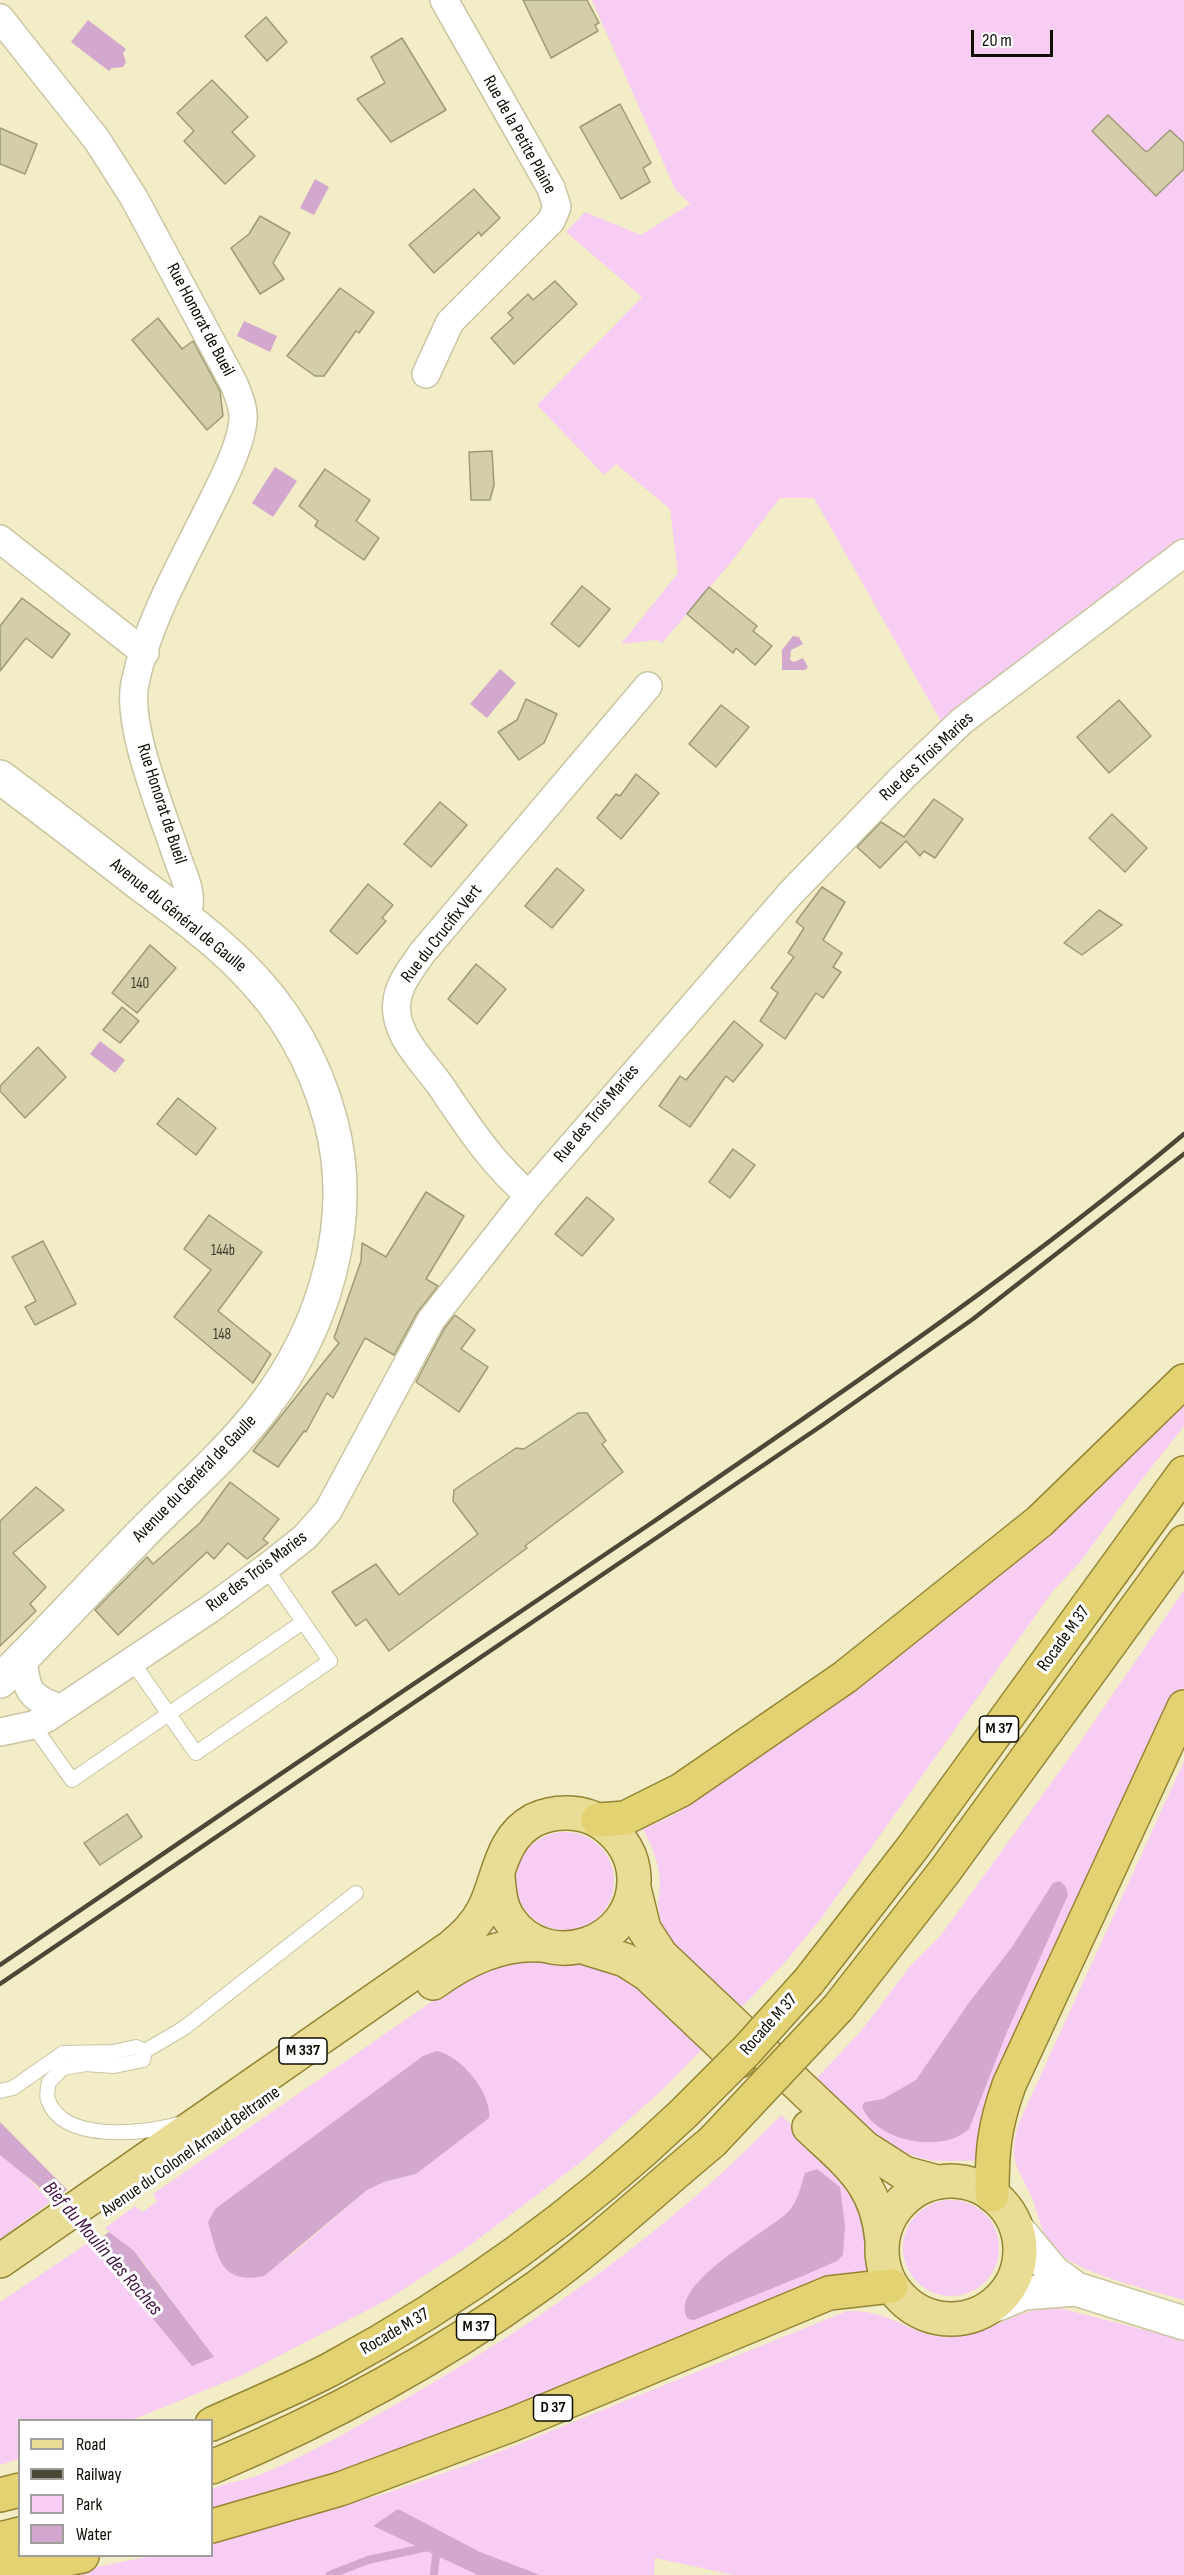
<!DOCTYPE html>
<html>
<head>
<meta charset="utf-8">
<style>
  body { margin:0 }
  #map { position:relative; width:1184px; height:2575px; overflow:hidden; background:#f2ecc7; font-family:"Sofia Sans Condensed",sans-serif }
  canvas { display:block }
  .legend { position:absolute; left:18px; top:2419px; width:195px; height:138px; box-sizing:border-box; background:#fff; border:2px solid #9f9e9a; margin:0; padding:8px 10px; list-style:none; font-size:18px; color:#0f0d03 }
  .legend li { display:flex; align-items:center; gap:12px; height:30px }
  .legend b { width:30px; border:2px solid #9f9e9a }
  .scale { position:absolute; left:971px; top:30px; width:82px; height:27px; box-sizing:border-box; border:3px solid #0f0d03; border-top:0; padding-left:8px; font-size:18px; line-height:21px; white-space:nowrap; color:#0f0d03; -webkit-text-stroke:4px #fff; paint-order:stroke }
</style>
</head>
<body>
<div id="map">
<canvas width="1184" height="2575"></canvas>
<ul class="legend">
<li><b style="height:8px;background:#e9dd95"></b>Road</li>
<li><b style="height:8px;background:#4b4837"></b>Railway</li>
<li><b style="height:16px;background:#f8cdf3"></b>Park</li>
<li><b style="height:16px;background:#d2a8ce"></b>Water</li>
</ul>
<div class="scale">20 m</div>
</div>
<script>
const context = document.querySelector('canvas').getContext('2d');
context.lineJoin = 'round';
function fillPath(path, color) { context.fillStyle = color; context.fill(path, 'evenodd'); }
function stroke(path, color, width, dash) { context.strokeStyle = color; context.lineWidth = width; context.lineCap = dash ? 'butt' : 'round'; context.setLineDash(dash || []); context.stroke(path); }
function write(font, color, halo, rows, align = 'center') {
  context.font = font + ' "Sofia Sans Condensed",sans-serif'; context.lineWidth = 6; context.setLineDash([]); context.textBaseline = 'middle'; context.strokeStyle = halo; context.fillStyle = color; for (const [text, x, y, turn = 0] of rows) {
    context.save(); context.translate(x, y); context.rotate((+turn || 0) * Math.PI / 180); context.textAlign = isNaN(turn) ? turn : align; if (halo) context.strokeText(text, 0, 0); context.fillText(text, 0, 0); context.restore();
  }
}
fillPath(new Path2D(`
  M592,0H1184V548L943,725L814,498H780L732,561L662,643L657,640L621,644L678,573L670,509L616,464L604,475L537,405L642,297L566,232L585,212L641,235L690,204L675,189Z
  M1184,1394V1426L1117,1511L1081,1561L1052,1592L823,1916L787,1960L740,2009C717,1985 666,1947 659,1914C657,1903 660,1893 660,1882C659,1863 652,1846 643,1829L676,1814L802,1728L883,1668Z
  M1184,1590V1686L993,2105L980,2161C964,2160 946,2162 930,2160C882,2152 848,2112 814,2081L861,2031L911,1965L941,1935L1072,1754Z
  M1184,1761V2300C1151,2290 1070,2272 1050,2245C1041,2232 1038,2212 1032,2198C1018,2166 1008,2163 1018,2125Z
  M516 1881a49 49 0 1 1 98 0a49 49 0 1 1-98 0Z
  M495,1958L603,1965L628,1974L711,2040L660,2092L581,2162L465,2249L387,2300L240,2376L132,2420H20L19,2459L0,2465V2302L89,2242L137,2298L213,2357L141,2259L105,2228L135,2206L143,2212L157,2201L153,2194ZM467,2072L416,2174L384,2182L367,2190L282,2263Z
  M781,2115L854,2184L863,2197L870,2277C652,2358 436,2448 212,2508V2489C227,2482 244,2481 259,2475C312,2454 363,2423 412,2395C545,2318 675,2226 781,2115Z
  M0,2155L18,2167L50,2202L0,2239Z
  M903 2248a48 48 0 1 1 96 0a48 48 0 1 1-96 0Z
  M1055,2307L1184,2340V2575H734L655,2558L654,2575H59L150,2556H212V2541L384,2494L467,2465L847,2311C891,2309 911,2337 949,2337C977,2336 1002,2321 1028,2312C1036,2309 1046,2309 1055,2307ZM398,2509L387,2532L374,2527Z`), '#f8cdf3');
fillPath(new Path2D(`
  M88,20L126,49L123,53L126,62L123,67L112,68L109,71L71,42Z
  M315,179L329,187L314,215L300,208Z
  M244,321L277,336L270,352L237,336Z
  M275,467L297,481L273,517L252,503Z
  M793,636L799,637L803,644L791,650L790,660L794,662L803,658L808,667L805,670H782V650Z
  M500,669L516,683L487,718L470,704Z
  M100,1041L125,1060L115,1073L90,1054Z
  M1060,1881L1066,1887L1068,1895L1007,2032L969,2129C942,2154 875,2142 862,2106L865,2102L883,2099L916,2080L968,2004L1012,1947L1053,1883Z
  M437,2051C461,2056 492,2093 489,2118L416,2174L384,2182L367,2190L264,2276C220,2285 218,2257 208,2222L215,2209L423,2056Z
  M0,2122L109,2232L134,2251L214,2357L192,2366L92,2245L36,2184L0,2155Z
  M817,2169L840,2187L845,2226L843,2255L837,2261L805,2275L694,2320L688,2319C665,2285 770,2231 789,2211C798,2201 801,2185 805,2173Z
  M398,2509L480,2552L540,2575H478L373,2526Z`), '#d2a8ce');
fillPath(new Path2D(`
  M68,2189L109,2232L92,2245L50,2202Z`), '#f2ecc7');
stroke(new Path2D(`
  M330,2575L368,2560L437,2545L434,2575`), '#d2a8ce', 8);
const building = new Path2D(`
  M523,0H587L599,23L595,25L598,31L551,58Z
  M266,17L287,42L267,61L245,36Z
  M402,38L446,110L391,142L357,99L385,83L371,57Z
  M212,80L248,117L232,132L255,156L225,184L184,141L194,131L177,113Z
  M620,104L651,163L643,168L650,182L621,199L580,127Z
  M1108,115L1145,151H1148L1170,130L1184,143V169L1156,196L1092,131Z
  M0,128L37,144L25,174L0,164Z
  M474,189L500,218L481,236L479,232L434,273L409,245Z
  M260,216L290,233L273,263L284,279L260,294L231,248L249,234Z
  M555,281L577,304L514,364L491,338L513,318L508,313L528,294L533,300Z
  M340,288L374,312L359,333L356,331L324,376H315L287,356Z
  M158,318L182,349L193,341L220,391L223,416L207,430L132,340Z
  M492,451L494,485L490,500H471L469,452Z
  M325,469L370,500L356,521L379,538L364,560L315,526L318,521L299,506Z
  M582,586L610,609L579,647L551,624Z
  M709,587L757,626L753,631L772,646L755,665L736,648L733,653L687,614Z
  M22,598L70,634L52,658L26,638L0,671V626Z
  M526,699L557,714L544,743L519,760L498,732L517,720Z
  M1119,700L1151,736L1109,773L1077,737Z
  M721,705L749,727L716,767L689,744Z
  M636,774L659,793L621,839L597,818L616,794L620,796Z
  M934,799L963,819L935,858L924,851L920,856L906,841L880,868L857,847L881,822L904,837Z
  M440,802L467,825L431,867L404,844Z
  M1112,814L1147,848L1125,872L1089,838Z
  M557,868L584,890L552,928L525,906Z
  M368,884L393,905L382,918L386,921L357,954L330,931Z
  M822,887L845,902L823,940L842,953L833,967L841,972L823,998L816,993L785,1039L760,1021L778,993L771,988L794,957L788,953L804,928L796,922Z
  M1099,910L1122,925L1082,955L1064,943Z
  M150,945L176,968L137,1013L112,993Z
  M476,964L506,989L477,1024L448,999Z
  M122,1007L139,1021L120,1043L103,1030Z
  M734,1021L763,1045L733,1082L726,1076L690,1127L659,1106L680,1076L686,1080Z
  M38,1047L66,1077L25,1118L0,1091V1086Z
  M178,1098L216,1128L196,1155L157,1124Z
  M733,1149L755,1165L730,1198L709,1182Z
  M426,1192L464,1216L426,1279L438,1286L417,1313L394,1355L365,1338L333,1398L327,1393L306,1432L304,1431L278,1467L253,1451L339,1343L334,1338L361,1261L362,1243L386,1257Z
  M587,1197L614,1219L582,1256L555,1234Z
  M209,1215L262,1252L218,1311L271,1354L253,1383L174,1317L211,1270L184,1249Z
  M43,1241L76,1304L35,1325L25,1307L36,1301L12,1257Z
  M455,1315L475,1330L461,1349L488,1367L459,1412L416,1382L444,1329Z
  M578,1413H587L606,1441L602,1444L623,1472L525,1546L527,1548L389,1651L366,1619L356,1626L332,1592L376,1564L399,1595L478,1534L453,1501L454,1490L516,1448L524,1449Z
  M230,1482L279,1519L263,1539L268,1543L247,1559L228,1543L214,1559L207,1552L118,1635L95,1610L147,1557L153,1564L200,1523Z
  M36,1487L64,1510L13,1553L46,1587L30,1604L36,1611L0,1646V1521Z
  M127,1814L142,1837L100,1865L84,1843Z`);
fillPath(building, '#d3cda9');
stroke(building, '#9f9977', 1.5);
const service = new Path2D(`
  M131,1660L196,1753L330,1661L266,1568
  M33,1725L72,1780L303,1622
  M145,2051L184,2028L356,1893
  M0,2091L13,2088L63,2053L113,2052L136,2047L145,2051L143,2060L114,2066L85,2064L63,2068L49,2082C48,2087 46,2095 48,2100C63,2143 145,2134 178,2124`);
const minor = new Path2D(`
  M0,18L97,140L134,198L234,384C238,394 244,408 243,419C242,443 222,482 211,504C183,561 148,620 135,683C126,726 162,811 176,854C184,878 195,893 186,918
  M426,374L450,322L551,221L557,207L551,188L444,0
  M0,539L145,653
  M529,1195C492,1164 467,1125 440,1085C423,1061 392,1033 397,1001C399,983 412,968 422,953L648,686
  M23,1658C26,1690 29,1698 60,1708
  M0,1732L33,1725L47,1718L210,1609L266,1568L305,1537L328,1511L431,1320L529,1195L789,895L902,778L962,721L1184,553`);
const tertiary = new Path2D(`
  M0,777C47,812 94,848 140,884C175,910 210,935 241,966C285,1009 315,1062 331,1122C357,1222 324,1329 262,1409C225,1457 177,1497 135,1541C90,1587 46,1635 0,1681
  M1018,2230L1053,2272L1076,2289
  M995,2305L1024,2293L1076,2289L1184,2323`);
const primary = new Path2D(`
  M634,1888L644,1929L661,1955L865,2148L904,2173L937,2182
  M583,1947L625,1960L647,1974L739,2061
  M433,1983C465,1960 501,1942 542,1945
  M809,2127C848,2164 877,2183 882,2241
  M882 2250a69 69 0 1 1 138 0a69 69 0 1 1-138 0Z
  M0,2261L451,1947C464,1936 476,1925 484,1909C499,1879 500,1838 534,1820C555,1810 584,1810 603,1824C621,1837 633,1854 634,1877C637,1944 547,1975 509,1919C500,1906 499,1890 498,1875`);
const trunk = new Path2D(`
  M598,1820L625,1818L681,1790L845,1677L1040,1521L1184,1381
  M809,1981L913,1847L1184,1473
  M838,2008L944,1872L1184,1542
  M992,2195C992,2151 994,2127 1009,2085L1184,1707
  M212,2424C251,2406 293,2389 331,2369C460,2299 577,2215 683,2114
  M212,2467C326,2419 436,2360 537,2287C598,2243 654,2190 712,2142
  M0,2495L20,2490
  M212,2526L340,2489L511,2425L829,2293L891,2286
  M0,2539L20,2534
  M0,2572L82,2556`);
stroke(service, '#cac5a1', 16);
stroke(minor, '#cac5a1', 30);
stroke(tertiary, '#cac5a1', 36);
stroke(primary, '#938534', 36);
stroke(trunk, '#938534', 36);
stroke(service, '#fff', 14);
stroke(minor, '#fff', 27);
stroke(tertiary, '#fff', 33);
stroke(primary, '#e9dd95', 33);
stroke(trunk, '#e2d272', 33);
stroke(new Path2D(`
  M0,1965C216,1817 433,1671 650,1524C832,1399 1015,1276 1184,1134
  M0,1984L824,1424L973,1319L1184,1154`), '#4b4837', 4.5);
const trunkBridge = new Path2D(`
  M683,2114L747,2050L809,1981
  M712,2142L838,2008`);
stroke(trunkBridge, '#938534', 36, []);
stroke(trunkBridge, '#e2d272', 33);
write('15px', '#403d2c', null, [
  ["140",140,984],
  ["144b",223,1251],
  ["148",222,1335]
]);
for (const [x, y, w] of [
  [999,1729,39],
  [303,2051,48],
  [476,2327,39],
  [553,2408,39]
]) { const box = new Path2D(); box.roundRect(x - w / 2, y - 13, w, 26, 4.5); context.fillStyle = '#fff'; context.fill(box); stroke(box, '#0f0d03', 1.5); }
write('bold 16px', '#0f0d03', null, [
  ["M 37",999,1729],
  ["M 337",303,2051],
  ["M 37",476,2327],
  ["D 37",553,2408]
]);
write('18px', '#0f0d03', '#fff', [
  ["Rue de la Petite Plaine",519,135,61],
  ["Rue Honorat de Bueil",200,320,62],
  ["Rue des Trois Maries",927,757,-43],
  ["Rue Honorat de Bueil",161,804,72],
  ["Avenue du Général de Gaulle",178,916,39],
  ["Rue du Crucifix Vert",442,934,-52],
  ["Rue des Trois Maries",597,1114,-50],
  ["Avenue du Général de Gaulle",195,1479,-46],
  ["Rue des Trois Maries",257,1572,-37],
  ["Rocade M 37",1064,1639,-54],
  ["Rocade M 37",769,2025,-48],
  ["Avenue du Colonel Arnaud Beltrame",191,2152,-35],
  ["Rocade M 37",395,2332,-30]
]);
write('italic 20px', '#431141', '#fff', [
  ["Bief du Moulin des Roches",102,2249,49]
]);
</script>
</body>
</html>
